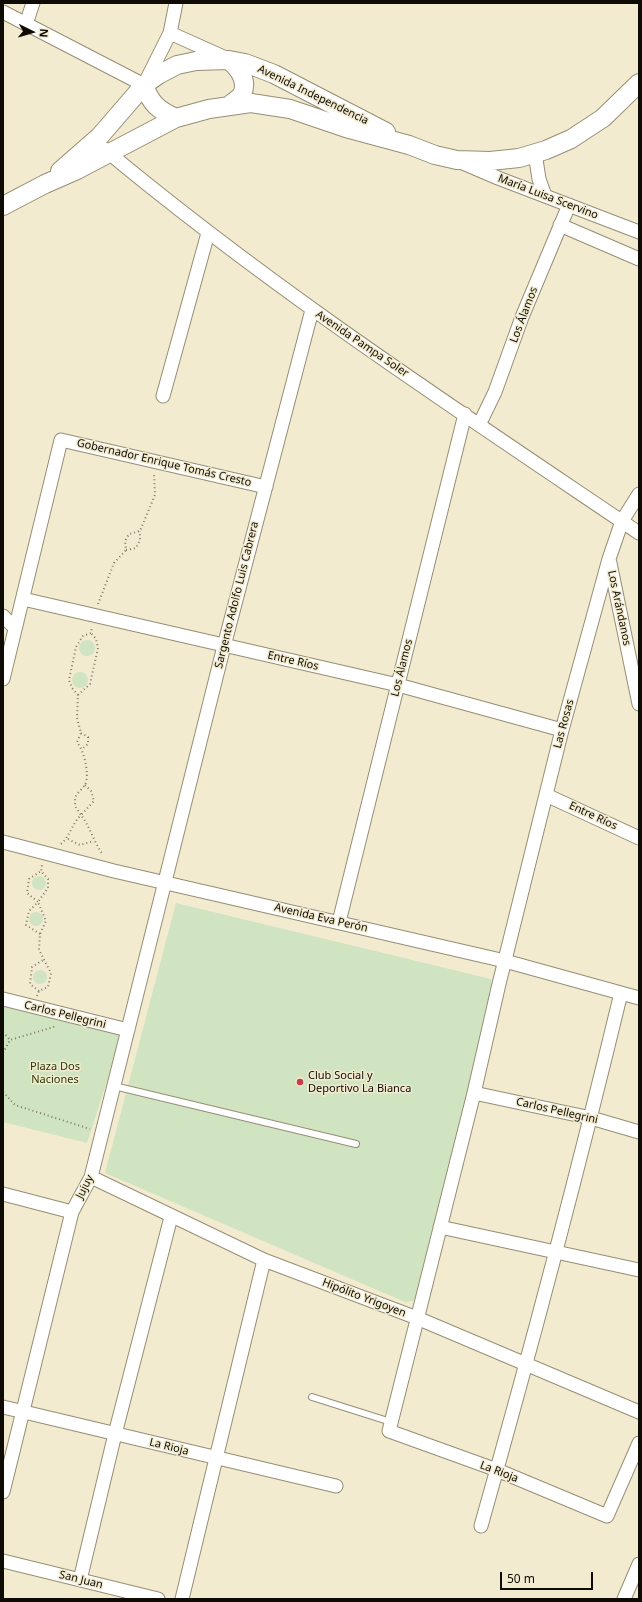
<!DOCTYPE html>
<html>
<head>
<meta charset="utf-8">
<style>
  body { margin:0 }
  #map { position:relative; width:642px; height:1602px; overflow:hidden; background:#f3ebcf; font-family:"Noto Sans",sans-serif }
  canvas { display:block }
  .frame { position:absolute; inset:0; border:4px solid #0e0b04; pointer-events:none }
  .north { position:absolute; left:12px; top:12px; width:40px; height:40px; -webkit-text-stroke:3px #f3ebcf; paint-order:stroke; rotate:95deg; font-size:11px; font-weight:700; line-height:16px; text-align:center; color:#0e0b04 }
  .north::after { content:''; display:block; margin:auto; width:14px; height:18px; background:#0e0b04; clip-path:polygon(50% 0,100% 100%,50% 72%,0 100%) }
  .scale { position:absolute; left:500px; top:1572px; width:93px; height:18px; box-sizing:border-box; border:2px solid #0e0b04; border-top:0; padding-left:5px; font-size:12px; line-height:14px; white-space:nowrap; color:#0e0b04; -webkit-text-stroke:3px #f3ebcf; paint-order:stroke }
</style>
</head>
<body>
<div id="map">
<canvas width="642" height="1602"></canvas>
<div class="frame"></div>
<div class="north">N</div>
<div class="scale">50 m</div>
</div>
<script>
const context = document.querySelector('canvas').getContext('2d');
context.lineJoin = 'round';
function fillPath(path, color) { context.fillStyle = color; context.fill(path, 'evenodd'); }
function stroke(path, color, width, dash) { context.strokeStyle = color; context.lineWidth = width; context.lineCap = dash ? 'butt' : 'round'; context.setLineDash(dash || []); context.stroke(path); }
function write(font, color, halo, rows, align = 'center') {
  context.font = font + ' "Noto Sans",sans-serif'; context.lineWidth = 3; context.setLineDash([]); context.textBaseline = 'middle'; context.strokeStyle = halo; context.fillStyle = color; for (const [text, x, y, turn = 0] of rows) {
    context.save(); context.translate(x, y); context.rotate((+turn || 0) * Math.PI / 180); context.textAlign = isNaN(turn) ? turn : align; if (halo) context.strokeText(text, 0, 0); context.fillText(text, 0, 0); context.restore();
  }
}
fillPath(new Path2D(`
  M79 648a8 8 0 1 1 16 0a8 8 0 1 1-16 0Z
  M72 680a8 8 0 1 1 16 0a8 8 0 1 1-16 0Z
  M32 883a7 7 0 1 1 14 0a7 7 0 1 1-14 0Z
  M176,903L491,979L494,992L417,1300L405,1302L105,1173Z
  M29 919a7 7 0 1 1 14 0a7 7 0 1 1-14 0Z
  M33 977a7 7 0 1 1 14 0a7 7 0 1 1-14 0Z
  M3,1005L122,1035L87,1143L3,1122Z`), '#d0e4c1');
const lane = new Path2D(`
  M114,1086L356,1144
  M312,1397L391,1422`);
const street = new Path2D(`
  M3,12L144,85L170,33L228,59
  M26,24L33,3
  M170,33L176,3
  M103,148C272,289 457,410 639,533
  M535,153L539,179L545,196
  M463,163L498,178L639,232
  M560,225L639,259
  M163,396L208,233
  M479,425L495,392L522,317L569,205
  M639,494L622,521L609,559L562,730L499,984L474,1093L389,1431L497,1470L607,1516L639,1443
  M610,563L639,704
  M23,599L398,685L562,730
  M3,616L15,628
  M3,679L61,440L266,487
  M546,795L639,838
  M3,842L114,871L505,961L639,998
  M339,922L465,414
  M3,999L128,1030
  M474,1093L591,1118L639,1132
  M91,1177L264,1260L417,1318L639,1412
  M3,1194L72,1212
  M440,1227L639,1270
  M3,1407L336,1486
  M3,1492L72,1212L91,1177L224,646L312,310
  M481,1526C531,1349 578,1171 621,993
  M3,1561L158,1599
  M80,1580L115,1434L171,1217
  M182,1599L264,1260
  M624,1599L639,1564`);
const secondary = new Path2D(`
  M229,60C238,68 249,80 242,94C240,98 233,102 230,105
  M144,85C151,104 158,110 176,118
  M60,171L100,136L144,85L158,75L177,65L196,61L229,60L245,63L274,74L386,132
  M3,206L45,184L77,170L176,118L209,109L251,103L290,109L346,128L409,145L435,155L457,160L490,161L519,158L546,150L571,139L603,118L639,83`);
stroke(lane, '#968e74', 8);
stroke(street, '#968e74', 15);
stroke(secondary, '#968e74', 20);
stroke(new Path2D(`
  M126,550L136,548L140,540V531
  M98,604L114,563L126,550L125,541L129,534L140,531L155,495L154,474
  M78,695L90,684L98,648L96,639L91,633
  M81,733L88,737V744L82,749
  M85,785L91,791L94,801L81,815C90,827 94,842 103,855
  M68,839L80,845L94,841
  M61,844C70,836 72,824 81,815L75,806V798C77,793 82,789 85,785C90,774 84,751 77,742L81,733L77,718L78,695L72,688L69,680L76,647L83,636L91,633L92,627
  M40,934L26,925L29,911L38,902L27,893L29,879L41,871
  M39,991L30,984L32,967L43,960
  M37,996L39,991L48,987L51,973L39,950L40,934L46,921L38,902L48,888V879L41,871L42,865
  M3,1032L10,1040
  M3,1053L10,1040L57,1026
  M3,1092L15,1105L90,1129`), '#807a69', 2, [1, 3]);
stroke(lane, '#fff', 6);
stroke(street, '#fff', 13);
stroke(secondary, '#fff', 18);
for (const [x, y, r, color] of [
  [300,1082,4,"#cb3b4a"]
]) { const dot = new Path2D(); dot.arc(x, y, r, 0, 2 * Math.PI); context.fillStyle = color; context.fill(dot); stroke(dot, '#f3ebcf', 1.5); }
write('11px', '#0e0b04', '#f3ebcf', [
  ["Avenida Independencia",313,95,26],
  ["María Luisa Scervino",548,197,21],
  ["Los Álamos",524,315,-69],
  ["Avenida Pampa Soler",362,344,34],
  ["Gobernador Enrique Tomás Cresto",164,463,13],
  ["Sargento Adolfo Luis Cabrera",237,595,-76],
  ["Los Arándanos",619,608,78],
  ["Entre Ríos",293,661,13],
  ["Los Álamos",402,668,-76],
  ["Las Rosas",564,724,-75],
  ["Entre Ríos",593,816,25],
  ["Avenida Eva Perón",321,918,13],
  ["Carlos Pellegrini",65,1015,14],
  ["Carlos Pellegrini",557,1111,13],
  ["Jujuy",85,1187,-63],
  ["Hipólito Yrigoyen",364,1298,21],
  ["La Rioja",169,1447,14],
  ["La Rioja",499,1472,21],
  ["San Juan",81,1580,14]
]);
write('11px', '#1e3601', '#f3ebcf', [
  ["Plaza Dos",55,1067],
  ["Naciones",55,1080]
]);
write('11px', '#0e0b04', '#f3ebcf', [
  ["Club Social y",308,1076],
  ["Deportivo La Bianca",308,1089]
], 'left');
</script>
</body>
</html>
